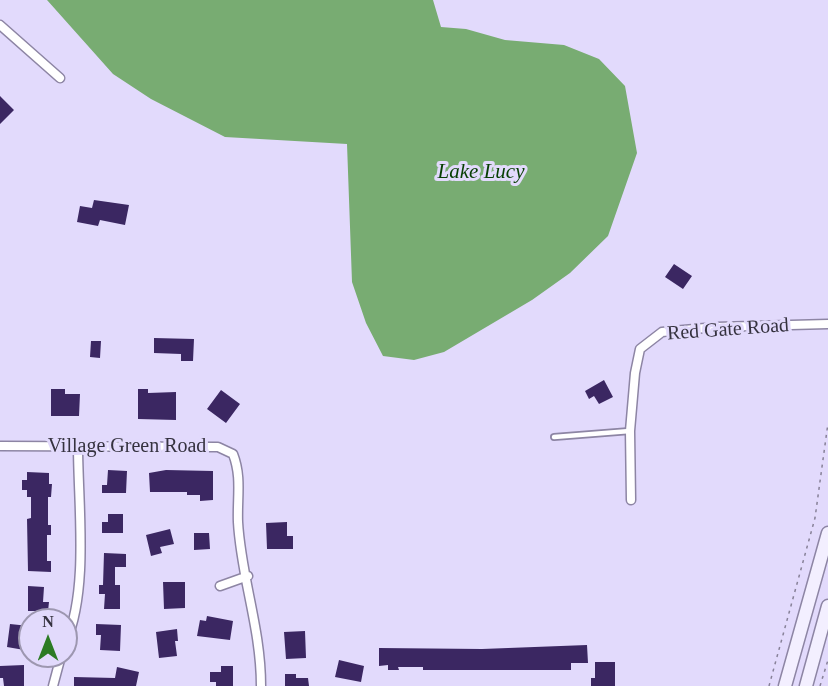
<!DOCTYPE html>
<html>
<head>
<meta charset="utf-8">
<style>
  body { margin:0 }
  #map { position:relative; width:828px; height:686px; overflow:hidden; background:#e2dafc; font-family:"Times New Roman",serif }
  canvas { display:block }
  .north { position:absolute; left:18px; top:608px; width:60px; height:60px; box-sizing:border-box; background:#e2dafc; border:2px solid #9d97b0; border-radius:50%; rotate:0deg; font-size:16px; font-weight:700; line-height:24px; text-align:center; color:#35323f }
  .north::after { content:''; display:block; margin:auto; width:21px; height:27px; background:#2c7b24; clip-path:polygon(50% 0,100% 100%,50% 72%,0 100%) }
</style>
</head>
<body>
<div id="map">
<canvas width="828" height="686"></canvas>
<div class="north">N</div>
</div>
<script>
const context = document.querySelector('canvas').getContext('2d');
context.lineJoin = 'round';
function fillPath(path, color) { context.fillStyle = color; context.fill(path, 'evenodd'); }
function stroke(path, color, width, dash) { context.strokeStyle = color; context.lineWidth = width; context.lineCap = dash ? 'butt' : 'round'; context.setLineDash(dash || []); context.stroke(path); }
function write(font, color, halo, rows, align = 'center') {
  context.font = font + ' "Times New Roman",serif'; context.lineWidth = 6; context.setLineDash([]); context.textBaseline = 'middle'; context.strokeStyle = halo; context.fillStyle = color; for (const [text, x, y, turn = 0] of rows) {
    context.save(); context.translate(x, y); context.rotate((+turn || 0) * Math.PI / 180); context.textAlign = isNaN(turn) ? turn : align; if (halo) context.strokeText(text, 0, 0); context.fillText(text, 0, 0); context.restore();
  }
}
fillPath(new Path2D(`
  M47,0H433L441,27L466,29L505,40L564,45L599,59L625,86L637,153L608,236L570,273L532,300L444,352L414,360L383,356L366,323L352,282L347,144L225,137L151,99L113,74Z`), '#78ac72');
fillPath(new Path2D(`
  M0,96L14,110L0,124Z
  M94,200L129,205L125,225L100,220L98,226L77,222L80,206L92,208Z
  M674,264L692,276L683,289L665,277Z
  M154,338L194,339L193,361H181V354L154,353Z
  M91,341H101L100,358L90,357Z
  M604,380L613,397L599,404L594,396L589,399L585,391Z
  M51,389H65V394H80L79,416H51Z
  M138,389H148V393L176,392V420L138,419Z
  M221,390L240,404L226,423L207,409Z
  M108,470L127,471L126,493H102V485H107Z
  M166,470L213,471V500L200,501V495H187V492H150L149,473Z
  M27,472L49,473V484H52L51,497H48V525H51V535H47V561H51V572L28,571L27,519L31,518V497H27V490H22V480H27Z
  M108,514H123V533H102V522H108Z
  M287,522V536H293V549H267L266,523Z
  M170,529L174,544L160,547L162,553L151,556L146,535Z
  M194,533H209L210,549L194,550Z
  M104,553L126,554V567H115V585H120V609H104L105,594H99V585H103Z
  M163,582H185V608L164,609Z
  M28,586L44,587L43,602H49L48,611H28Z
  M207,616L233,621L230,640L197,636L200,620L206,621Z
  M10,624L29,626L27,639H30V651L7,647Z
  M96,624L121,625L120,651L100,650L101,635H96Z
  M177,629L178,641H175L177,656L159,658L156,632Z
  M305,631L306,658L286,659L284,632Z
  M587,645L588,663H571V670H423V667H398L399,670H388V665L379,666V648L482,649Z
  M339,660L364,666L361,682L335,677Z
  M595,662H615V686H591V678H595Z
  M24,665V686H4L3,678H0V666Z
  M221,666H233V686H216V682H210V672H221Z
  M117,667L139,672L136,686H74V677L115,678Z
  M285,674H296V678H308L309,686H285Z`), '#3b2762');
const lane = new Path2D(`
  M554,437L630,431`);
const street = new Path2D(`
  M0,25L60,78
  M0,446L218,447L233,454C242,477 237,498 238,522C241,577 261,628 261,686
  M631,500L630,431L635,373L640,349L662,332L716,327L828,324
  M220,586L248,576
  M66,642C89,588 78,505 78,446
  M53,686L61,656`);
const secondary = new Path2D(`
  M785,686L828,533
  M806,686L828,606`);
stroke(lane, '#8d85a4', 8);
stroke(street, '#8d85a4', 11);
stroke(secondary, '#8d85a4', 15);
stroke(new Path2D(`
  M769,686L815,518L828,423
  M820,686L828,660`), '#878198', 1.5, [3, 4.5]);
stroke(lane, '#fff', 4.5);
stroke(street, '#fff', 8);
stroke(secondary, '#f3efff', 12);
write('20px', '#35323f', '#e2dafc', [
  ["Red Gate Road",728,330,-4],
  ["Village Green Road",127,447]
]);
write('italic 21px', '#073f03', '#e2dafc', [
  ["Lake Lucy",481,172]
]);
</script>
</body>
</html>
